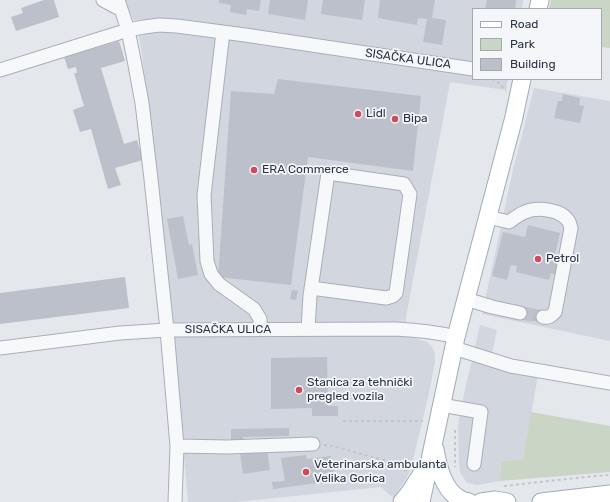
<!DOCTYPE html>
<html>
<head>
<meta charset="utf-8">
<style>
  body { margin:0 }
  #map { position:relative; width:610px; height:502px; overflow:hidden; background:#e4e7ec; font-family:Rubik,sans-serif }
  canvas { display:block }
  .legend { position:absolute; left:472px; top:8px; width:130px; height:72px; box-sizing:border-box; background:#f4f6f9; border:1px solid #a4a8b1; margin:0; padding:5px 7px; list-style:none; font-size:12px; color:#2b3445 }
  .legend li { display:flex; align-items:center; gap:8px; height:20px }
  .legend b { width:20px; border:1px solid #a4a8b1 }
</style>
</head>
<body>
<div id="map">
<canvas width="610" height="502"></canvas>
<ul class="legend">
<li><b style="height:5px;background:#fff"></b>Road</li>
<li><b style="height:11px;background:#c9d6c5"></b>Park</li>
<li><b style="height:11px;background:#bbc0ca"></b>Building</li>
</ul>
</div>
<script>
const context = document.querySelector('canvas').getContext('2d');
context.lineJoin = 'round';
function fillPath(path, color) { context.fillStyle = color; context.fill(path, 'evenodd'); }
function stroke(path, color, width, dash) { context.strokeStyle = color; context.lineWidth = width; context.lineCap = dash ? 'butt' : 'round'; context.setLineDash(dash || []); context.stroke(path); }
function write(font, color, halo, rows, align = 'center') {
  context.font = font + ' Rubik,sans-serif'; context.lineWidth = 3.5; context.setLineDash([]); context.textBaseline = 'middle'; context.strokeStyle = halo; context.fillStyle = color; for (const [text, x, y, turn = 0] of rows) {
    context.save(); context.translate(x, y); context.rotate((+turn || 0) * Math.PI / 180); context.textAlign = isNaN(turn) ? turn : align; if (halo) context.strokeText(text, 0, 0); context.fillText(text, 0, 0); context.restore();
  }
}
fillPath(new Path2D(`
  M123,0H523L522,9H473V79H508L506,90L450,82L406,317L407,336L427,342L432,347L435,354V362L429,393L411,469L406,479L393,498L381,487L236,502H188L173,335L156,167L141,48L137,25Z
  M534,88L610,101V341L482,314L513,170Z
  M480,325L497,330L492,353L513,361L538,375L523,459L501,461L500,481L477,485L467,483L460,472L459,463L458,427L460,412Z`), '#d2d6de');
fillPath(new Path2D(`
  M551,0H610V48L601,47V9H549Z
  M531,412L610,426V472L500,481L501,461L523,459Z`), '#c9d6c5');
fillPath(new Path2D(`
  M44,0H54L59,17L16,31L11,17L23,13L21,8Z
  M219,0H261L259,11L247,9L246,15L230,12L231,5L219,3Z
  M270,0H308L305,20L268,14Z
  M323,0H365L362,20L321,14Z
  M380,0H435L432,18L446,20L442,45L423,42L427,19L418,18L417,25L378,18Z
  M487,0H516L515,9H485Z
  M119,41L125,61L101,68L124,144L137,140L143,160L115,168L121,185L108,189L91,129L80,132L73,110L84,106L74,73H77L76,67L68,69L64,57Z
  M278,79L421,96L413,171L308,157L291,285L218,277L231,91L274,94Z
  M563,94L580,98L579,105L584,106L580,123L554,118L558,101H562Z
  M183,216L189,245L192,244L198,275L178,279L167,219Z
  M528,225L560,233L555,255L560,257L556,275L551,273L549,280L516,272L517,266L511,265L507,280L492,276L503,232L525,237Z
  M125,277L129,308L0,324V293Z
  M292,290L298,291L296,300L290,299Z
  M522,306L544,311L542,323L519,318Z
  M327,357L328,406H338V416H312V408L271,409V358Z
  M289,428V436L243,437V441H231V429Z
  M267,449L270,470L243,474L240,453Z
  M306,455L307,459L331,456L334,472L324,473L325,482L273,489L272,482L285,481L281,458Z`), '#bbc0ca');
stroke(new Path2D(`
  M520,313L543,317`), '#bfc3cb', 13, [13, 6]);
const minor = new Path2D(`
  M103,0L120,9
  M118,0L128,30L135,65L142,103L151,179L167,330L177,446L175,502
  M223,32L204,195L207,261L211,274L219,284L254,309L260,319V329
  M0,70L128,30L144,27L159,25L177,26L245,35L473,69
  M488,217L509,222C514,218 520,214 525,212C537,207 562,209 569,222C570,224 570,226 571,228L555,312C551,316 549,318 543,317
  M466,299L492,307L520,313
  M308,329L310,296L328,173L404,184L410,194L396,293L393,296L386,298L311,288
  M0,348L120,333L167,330L396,329C416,330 436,332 456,337
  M454,348L511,366L610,383
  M441,405L481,412L474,464
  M177,446L227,447L313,444`);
const major = new Path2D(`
  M538,9L540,0
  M435,449C438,466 443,490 460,499C463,501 466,501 469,502
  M402,502L410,492L423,472
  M421,502L456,337L514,117L522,79
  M481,502L495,500L507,502
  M541,502L610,494`);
stroke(minor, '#a9aeb7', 15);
stroke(major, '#a3abb8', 19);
stroke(new Path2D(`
  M492,79L499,83L506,91
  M343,421H423
  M455,430V467
  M324,445L333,446L387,461L396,465L407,471
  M504,486L585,477L610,475`), '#c2c5cb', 2, [3, 3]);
stroke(minor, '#f7f8fa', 13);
stroke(major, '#fff', 17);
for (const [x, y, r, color] of [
  [358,114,4,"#d1495b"],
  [395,119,4,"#d1495b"],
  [254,170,4,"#d1495b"],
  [538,259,4,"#d1495b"],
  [299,390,4,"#d1495b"],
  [306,472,4,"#d1495b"]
]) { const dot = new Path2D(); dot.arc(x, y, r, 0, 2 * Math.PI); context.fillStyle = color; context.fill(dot); stroke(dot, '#f4f6f9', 1.5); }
write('12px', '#2b3445', '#f4f6f9', [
  ["SISAČKA ULICA",408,59,8],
  ["SISAČKA ULICA",228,330]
]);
write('12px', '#2b3445', '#f4f6f9', [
  ["Lidl",366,114],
  ["Bipa",403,119],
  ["ERA Commerce",262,170],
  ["Petrol",546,259],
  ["Stanica za tehnički",307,383],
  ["pregled vozila",307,397],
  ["Veterinarska ambulanta",314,465],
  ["Velika Gorica",314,479]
], 'left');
</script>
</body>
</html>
